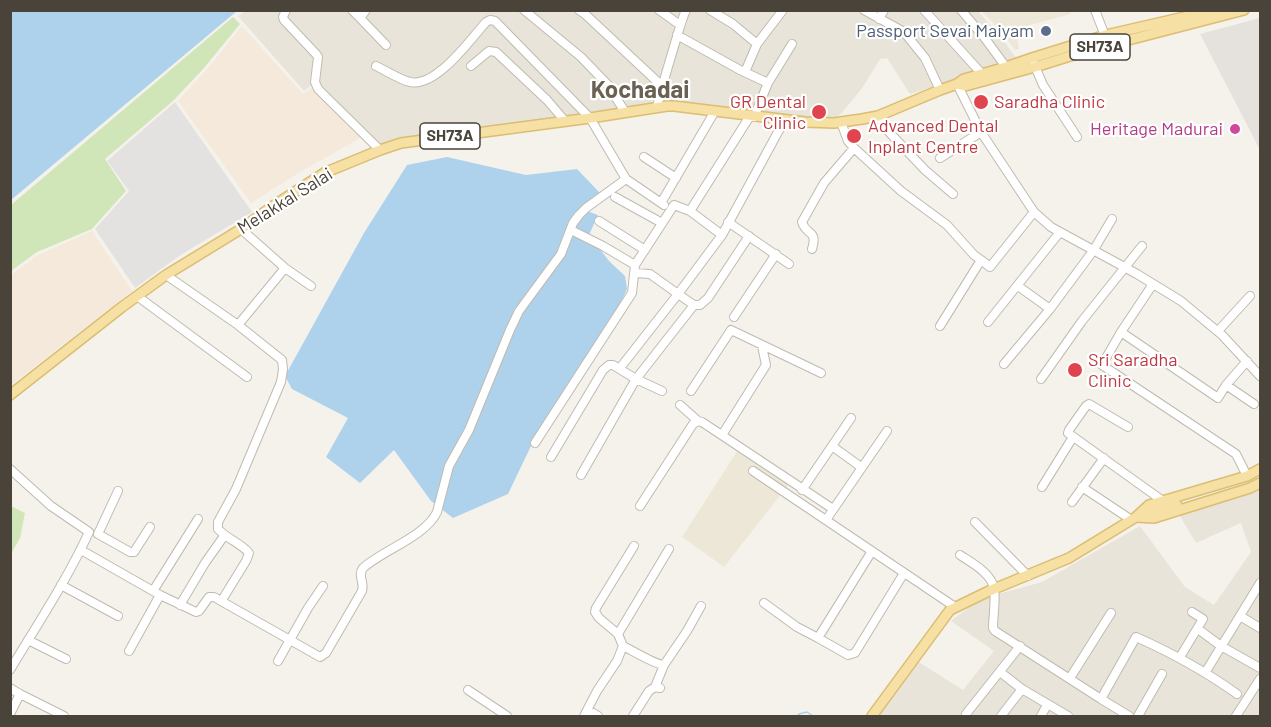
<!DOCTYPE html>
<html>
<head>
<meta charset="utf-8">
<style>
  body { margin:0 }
  #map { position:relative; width:1271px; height:727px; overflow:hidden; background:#f5f2ec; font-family:Barlow,sans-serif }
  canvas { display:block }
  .frame { position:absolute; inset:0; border:12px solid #49433a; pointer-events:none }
</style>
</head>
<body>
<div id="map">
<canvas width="1271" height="727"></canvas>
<div class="frame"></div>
</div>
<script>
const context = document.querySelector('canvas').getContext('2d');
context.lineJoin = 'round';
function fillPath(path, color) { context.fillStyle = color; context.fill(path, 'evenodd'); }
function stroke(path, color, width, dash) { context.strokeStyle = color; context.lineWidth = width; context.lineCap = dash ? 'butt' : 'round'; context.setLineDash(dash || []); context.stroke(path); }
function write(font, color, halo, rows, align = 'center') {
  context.font = font + ' Barlow,sans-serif'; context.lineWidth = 4.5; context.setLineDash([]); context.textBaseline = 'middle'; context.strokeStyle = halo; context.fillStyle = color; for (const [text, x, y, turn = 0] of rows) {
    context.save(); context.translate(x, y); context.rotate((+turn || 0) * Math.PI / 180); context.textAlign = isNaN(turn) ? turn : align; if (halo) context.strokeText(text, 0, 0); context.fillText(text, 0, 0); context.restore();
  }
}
fillPath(new Path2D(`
  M247,10L978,11L1001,37L1017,59L968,76L910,94L887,58L880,59L863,87L841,114L828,122L679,102L592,112L502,127L435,133L380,145L317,81L304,91L238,16Z
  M1260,488V716H877L917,661L963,690L994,651L951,621L980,599L1042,582L1140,526L1185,587L1214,605L1251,552L1241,523L1196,543L1180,516Z`), '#e8e4da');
fillPath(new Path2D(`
  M242,26L303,94L312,88L360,138L297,174L251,203L178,101L208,68Z
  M92,231L132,291L11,385V275L38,255Z`), '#f4e9da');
fillPath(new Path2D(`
  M1260,18V150L1200,34Z`), '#e5e1dd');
fillPath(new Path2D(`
  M1069,10L1071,14L1015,29L1019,49L1015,50L1001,31L981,11Z
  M738,450L789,484L724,567L682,537Z`), '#ece7d7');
fillPath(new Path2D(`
  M233,17L240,24L204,68L173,101L105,159L126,191L92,229L37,252L11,271V205Z
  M11,506L25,513L20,538L11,554Z`), '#d0e5b8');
fillPath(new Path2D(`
  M175,102L252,212L179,256L135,288L95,229L129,191L107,161Z`), '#e4e2e0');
fillPath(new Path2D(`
  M11,10H237V11L11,200Z
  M447,157L526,175L577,169L600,193L579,208L598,215L589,235L609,261L625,276L627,289L619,306L551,418L531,446L508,494L453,518L431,501L394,450L360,483L326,457L348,418L292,389L285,376L364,233L407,165Z`), '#aed2ec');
stroke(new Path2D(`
  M797,716L799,714L807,712L813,716`), '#aed2ec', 1.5);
const minor = new Path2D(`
  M286,10L283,17L284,20L316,54L318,57L315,82L318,89L380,150
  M352,10L360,18L366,10
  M524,10L581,57L608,85L625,112
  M579,10L586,15L662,86
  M659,10L680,25
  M710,10L733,24L757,44
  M864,10L904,32L925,58L940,90
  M924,10L982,74
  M961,10L984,37L1006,67
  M1095,10L1107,41
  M360,18L386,45
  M879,19L884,10
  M677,35L740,70L768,83
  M1034,64L1043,85L1077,137
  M471,66L489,51L496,52L547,100L565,121
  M745,72L757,44L783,10
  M957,84L981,132L1034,212L1051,227L1137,274L1181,301L1222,335L1260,376
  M657,107C662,85 669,64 675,43C679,31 681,21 686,10
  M878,116L888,131L925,170L953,194
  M754,117L768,83L792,44
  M841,122L848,141L854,148L901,191L947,225L974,255L981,260L940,326
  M644,157L676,178
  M940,158L981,132
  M626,179L664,205
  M615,197L662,223
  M661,203L715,111
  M690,211L750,116
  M599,221L645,250
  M728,222L789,264
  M241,229L285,268L311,286
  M812,249C818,229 806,236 802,222L824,183L854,148
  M981,260L990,267L1034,212
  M635,265L674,205L690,211L722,235L784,121
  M635,273L650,274L678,294L722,235
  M166,275L238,325L282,360L283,369L281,382L236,489L218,522V529C227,539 241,543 249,553L246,561L222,600
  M1153,284L1121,332L1218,398L1226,385L1254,404
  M1018,286L1050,309
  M137,296L247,377
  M734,317L776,254
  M988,322L1060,232
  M238,325L285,268
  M1218,331L1250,296
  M1121,332L1102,365L1236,454L1247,476
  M1004,364L1050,309L1093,251L1112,219
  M620,368L678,294L694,305H700L708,298L749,236
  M1041,379L1082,321L1142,246
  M1226,385L1247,361
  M691,391L731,330L821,373
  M680,405L698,421
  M1128,427L1089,404L1086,406L1069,430L1068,433L1163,501
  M722,435L766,365L762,346
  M535,443L632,293L635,265L603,246L571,230
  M832,446L861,467
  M551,457L603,370L609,365H613L636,379L662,391
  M10,469L51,506L89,532C67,580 37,625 10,670
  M753,471L955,607
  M581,475L636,379L694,305
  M1042,487L1073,437
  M1082,487L1130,519
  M802,490L851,418
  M118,491L98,534L130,552H134L150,527
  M1072,502L1104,458
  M640,506L693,424L698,421L702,422L833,509
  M826,520L887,431
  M975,522L1028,576
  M81,550L160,595L196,612L199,611L209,597H214L320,657L326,653L362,591C365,582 357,576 363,568C383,550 426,536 437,512L449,466L469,430L510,330L519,311L561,254L573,223L579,215L586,208L626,179L590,118L495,21L490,20L486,22C470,40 436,88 410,82C400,80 385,70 376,66
  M960,555C972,563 991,573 994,588C996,597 993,618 993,628L995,631L1101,699L1136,637C1172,653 1205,671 1237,694
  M61,585L118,616
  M153,591L198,519
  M764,603L797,627L818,638L872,551
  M180,605L205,563L224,536
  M1240,616L1260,628
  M1198,629L1221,646L1260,668
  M618,634L599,618L595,612L596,608L634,546
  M818,638L848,655L855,653L904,573
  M28,640L66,659
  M623,646L618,634L669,549
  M129,651L160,595
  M1180,657L1203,619L1192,612
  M278,661L308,608L323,586
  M1000,672L1022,689L1068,716
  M1205,673L1260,583
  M1070,678L1111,613
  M655,687L664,665
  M10,688L20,694L10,714
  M468,690L507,716
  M20,694L64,716
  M1101,699L1129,716
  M588,710L598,716
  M966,714L1020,646
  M584,716L597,691L617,661L623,646C633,651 656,665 664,665L687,631L701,606
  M633,716L649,691L655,687L660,688
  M1001,716L1022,689
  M1041,716L1047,705
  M1138,716L1162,674
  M1236,716L1260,679`);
const major = new Path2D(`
  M957,84L965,86L1035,67L1086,51L1244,10
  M10,395L122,307L166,275L241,229L273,206L324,173L380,150L401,143L590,118L667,106H674L805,122L834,123L862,119L878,116L940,90L957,84L964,79L1006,67L1032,58L1106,35L1215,10
  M1141,515L1177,505
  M1136,517L1154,518L1250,488L1260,483
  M872,716L950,610L989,591L1069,558L1136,517L1149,505L1247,476L1260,469`);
stroke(minor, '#c0baaf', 10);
stroke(major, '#dbbd73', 12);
stroke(minor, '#fff', 8);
stroke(major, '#f6e0a3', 9);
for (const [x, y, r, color] of [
  [1046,31,6,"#5c6f8a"],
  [981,102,8,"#e0444e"],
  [819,112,8,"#e0444e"],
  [1235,129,6,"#d1479c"],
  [854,136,8,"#e0444e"],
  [1075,370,8,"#e0444e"]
]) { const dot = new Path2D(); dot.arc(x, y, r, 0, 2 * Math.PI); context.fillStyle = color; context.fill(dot); stroke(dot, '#fff', 2); }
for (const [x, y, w] of [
  [1100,47,60],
  [450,136,60]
]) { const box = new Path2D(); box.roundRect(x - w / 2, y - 13, w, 26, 4.5); context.fillStyle = '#fff'; context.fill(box); stroke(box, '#49433a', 1.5); }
write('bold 16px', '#49433a', null, [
  ["SH73A",1100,47],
  ["SH73A",450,136]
]);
write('18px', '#4e5e75', '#fff', [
  ["Passport Sevai Maiyam",1034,31]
], 'right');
write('18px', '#be3a42', '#fff', [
  ["GR Dental",806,102,"right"],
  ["Clinic",806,123,"right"],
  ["Saradha Clinic",994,102],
  ["Advanced Dental",868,126],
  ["Inplant Centre",868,147],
  ["Sri Saradha",1088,360],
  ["Clinic",1088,381]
], 'left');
write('18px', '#b23c85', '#fff', [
  ["Heritage Madurai",1223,129]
], 'right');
write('18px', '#49433a', '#fff', [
  ["Melakkal Salai",285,201,-32]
]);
write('bold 24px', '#6b6152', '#fff', [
  ["Kochadai",640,90]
]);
</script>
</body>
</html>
